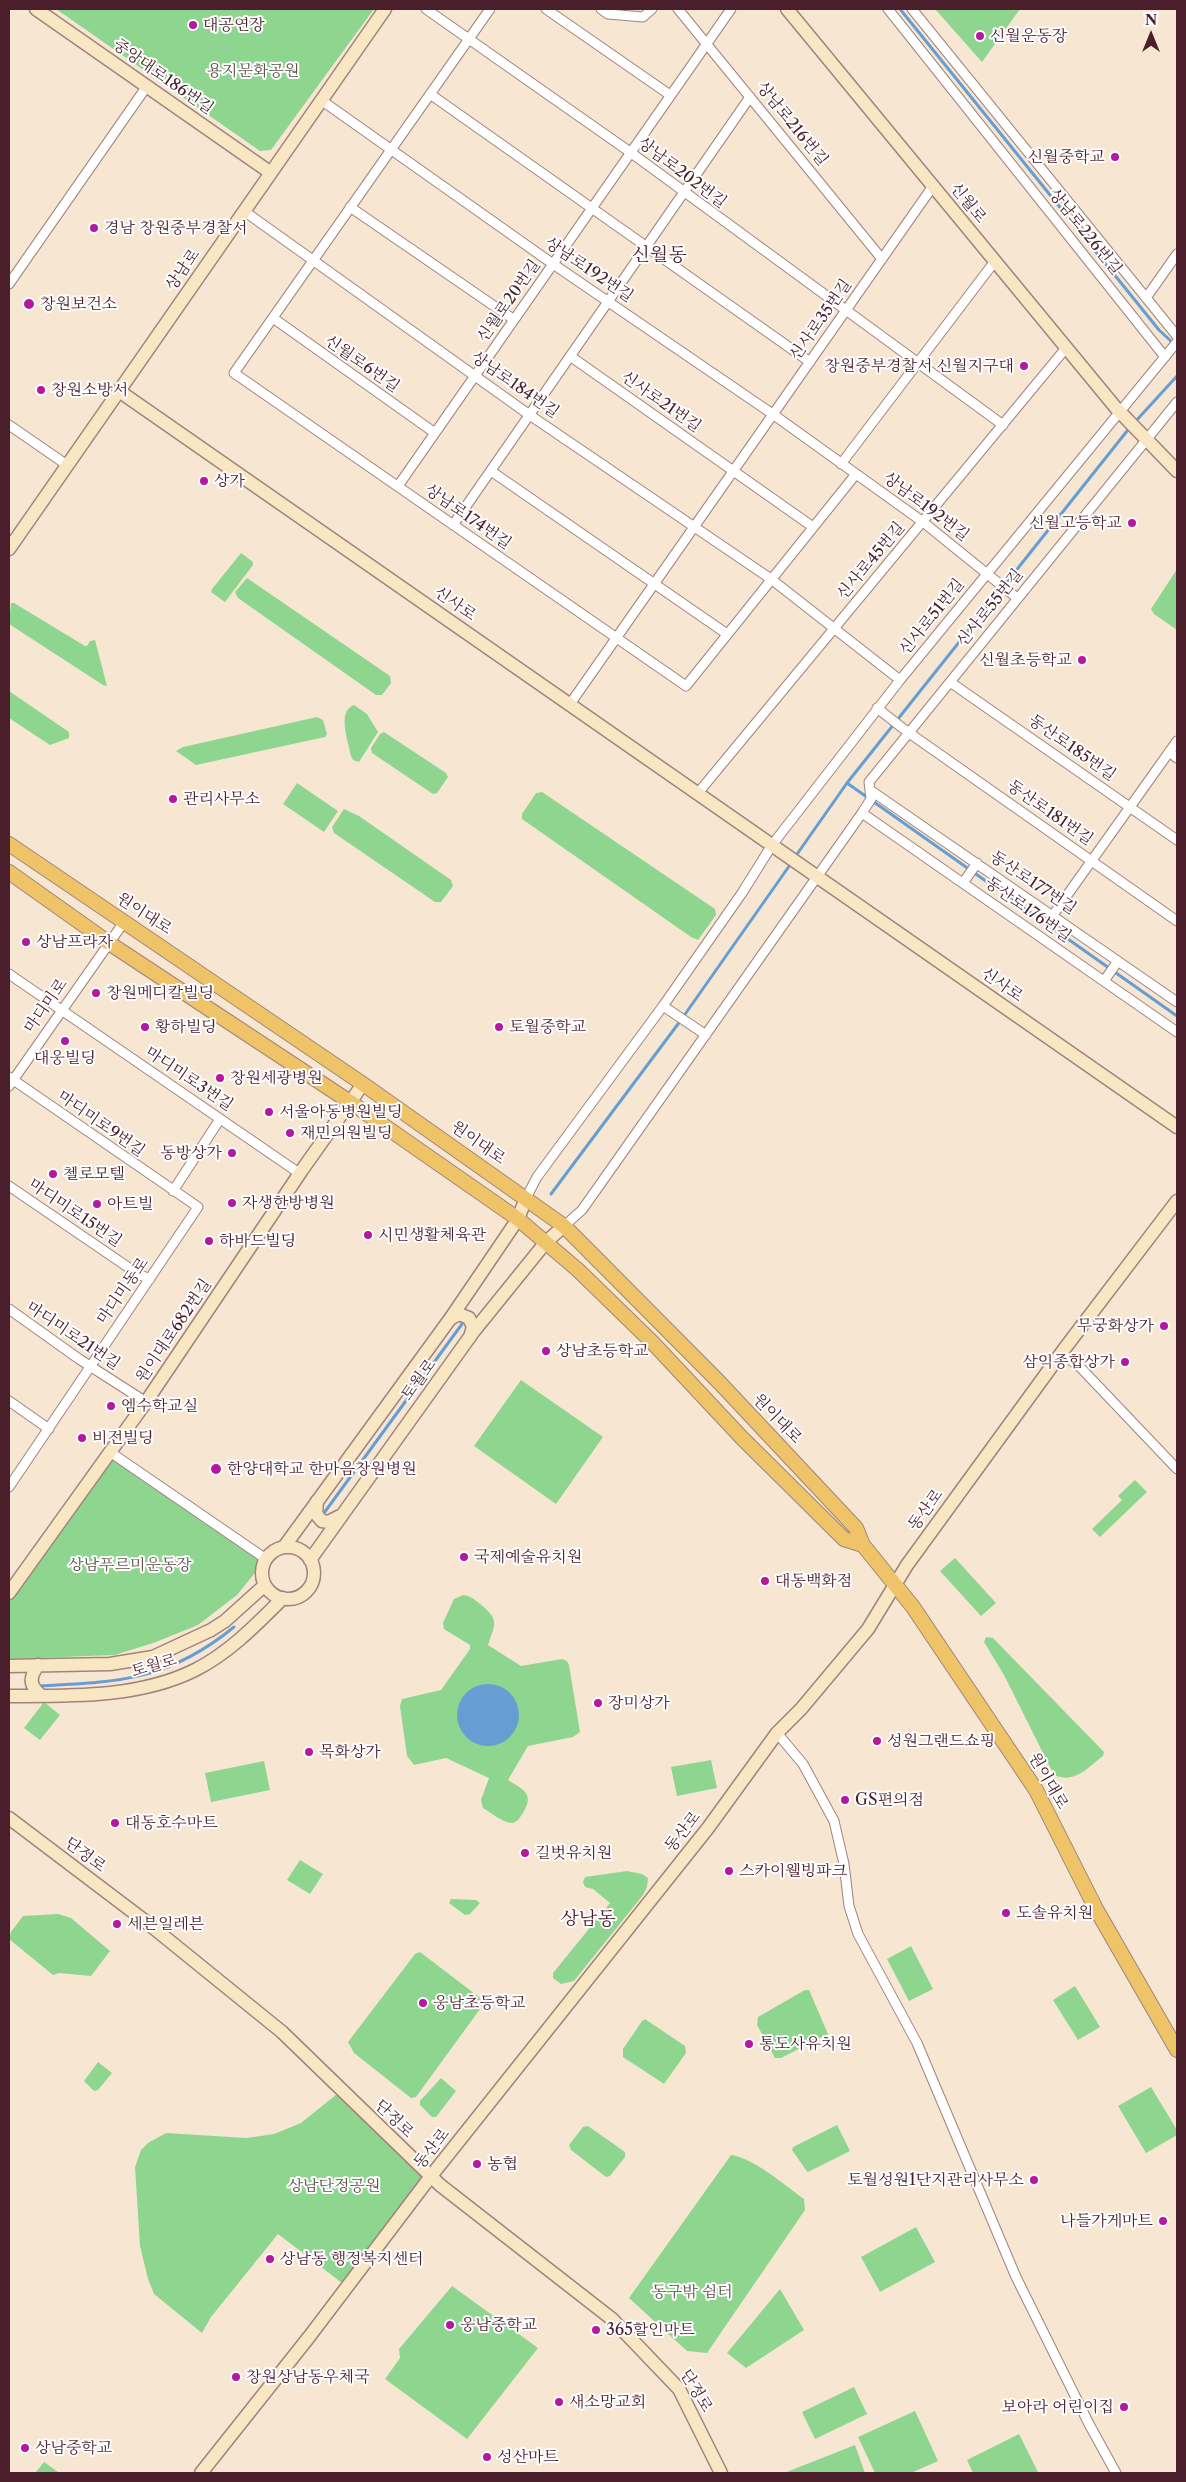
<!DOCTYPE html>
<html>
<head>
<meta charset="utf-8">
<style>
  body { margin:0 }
  #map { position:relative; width:1186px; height:2482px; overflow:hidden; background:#f7e7d2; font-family:"Libre Caslon Text",serif }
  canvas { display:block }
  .frame { position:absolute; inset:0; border:10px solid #4a1f2b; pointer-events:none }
  .north { position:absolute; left:1126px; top:10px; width:50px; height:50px; -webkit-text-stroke:4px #fff; paint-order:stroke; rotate:0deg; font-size:14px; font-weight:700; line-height:20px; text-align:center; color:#4a1f2b }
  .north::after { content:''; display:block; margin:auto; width:18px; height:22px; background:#4a1f2b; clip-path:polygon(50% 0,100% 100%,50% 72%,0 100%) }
</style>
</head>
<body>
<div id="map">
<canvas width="1186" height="2482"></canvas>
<div class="frame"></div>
<div class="north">N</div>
</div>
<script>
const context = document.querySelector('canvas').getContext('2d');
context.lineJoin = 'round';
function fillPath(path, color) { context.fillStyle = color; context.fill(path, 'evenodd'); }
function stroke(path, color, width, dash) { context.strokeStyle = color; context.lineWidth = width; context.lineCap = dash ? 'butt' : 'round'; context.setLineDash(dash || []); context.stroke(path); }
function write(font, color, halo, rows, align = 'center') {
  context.font = font + ' "Libre Caslon Text","Noto Serif KR",serif'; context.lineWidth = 4; context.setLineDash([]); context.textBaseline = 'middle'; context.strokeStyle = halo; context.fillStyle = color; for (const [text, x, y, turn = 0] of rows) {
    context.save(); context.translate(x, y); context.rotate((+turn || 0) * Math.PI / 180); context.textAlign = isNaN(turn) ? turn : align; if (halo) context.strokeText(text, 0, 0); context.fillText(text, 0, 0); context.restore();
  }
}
fillPath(new Path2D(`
  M56,9H55H374L271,150L260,151Z
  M935,9H1020L982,62Z
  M241,553L253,562V565L225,602L211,592L212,589Z
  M1177,569V630L1154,614L1151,609Z
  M247,578L390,676L391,683L382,695H376L238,598L235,592Z
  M11,603H14L85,646H87L90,641L95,640L107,686L103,685L9,624Z
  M9,691L69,732V738L50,745L9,718Z
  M354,705L367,714L378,732L359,762L353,760L351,756C349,743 336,711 354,705Z
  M317,717L323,720L327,734L325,737L196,765L176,751L183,747Z
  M384,732L446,773L448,777L437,793L433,794L372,753L371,748L380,734Z
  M297,783L338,811L324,832L283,804Z
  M542,792L715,909L716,915L698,940L691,937L522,819V814L536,793Z
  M344,809L359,816L451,880L453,886L441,902H435L334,833L332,827Z
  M521,1380L603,1437L556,1504L474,1446Z
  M110,1452L266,1559L237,1595L198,1625L156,1642L115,1655L9,1659V1593Z
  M1135,1480L1147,1492L1100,1537L1092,1529L1122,1500L1118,1496Z
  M955,1558L996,1603L981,1616L940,1571Z
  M463,1595C471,1596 474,1599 480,1604C500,1620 495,1624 488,1645L521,1666L562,1659L567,1661L569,1665L580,1732L573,1737L528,1746L508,1780C523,1790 535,1793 523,1813C520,1817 518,1822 512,1823C503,1823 490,1812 483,1808L481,1800L489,1778L446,1758L414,1765L407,1756L400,1706L402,1699L441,1690L470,1649V1645L444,1629L443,1623L454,1599Z
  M986,1637L993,1638L1104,1752L1103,1756C1087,1768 1075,1784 1054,1775L1004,1675L984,1642Z
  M44,1702L60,1715L40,1740L24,1728Z
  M711,1760L717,1788L677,1796L671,1767Z
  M264,1761L270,1790L211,1802L205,1773Z
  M300,1860L323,1874L310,1894L287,1880Z
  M627,1871L642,1874L648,1878L647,1887L643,1895L574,1981L561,1984L553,1978V1973L610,1903L593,1889L585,1887L583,1882L585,1877Z
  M451,1899L476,1900L480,1903L470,1914L465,1915L449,1903Z
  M58,1914L71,1918L110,1951L91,1976L59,1973L53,1975L9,1939L11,1932L23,1916Z
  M911,1946L933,1989L909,2001L887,1959Z
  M420,1952L479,1997L483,2005L416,2097L411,2098L354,2053L348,2042L415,1954Z
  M1075,1986L1100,2027L1078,2040L1053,2000Z
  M805,1990H809L828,2034L781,2058H775L757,2025L758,2017Z
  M645,2019L685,2046L686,2053L664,2084L623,2057V2049L642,2021Z
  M98,2062L112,2073L98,2090L94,2091L84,2081Z
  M441,2078L456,2091L436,2117H432L420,2105V2101Z
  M1151,2087L1177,2130V2135L1146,2153L1118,2106Z
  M342,2090L431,2176L346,2286L278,2234L211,2317L202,2333L154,2294L148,2279L140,2246L135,2167L141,2150L148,2143L166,2133L247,2138L274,2134L301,2123Z
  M837,2125L850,2151L808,2172L806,2170L792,2150L793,2147Z
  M588,2126L625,2152V2157L610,2176L606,2177L571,2150L569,2145L583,2127Z
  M731,2155C752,2157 786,2186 804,2199L805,2210L707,2353L687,2351L629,2298Z
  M916,2227L935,2262L880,2292L861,2257Z
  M452,2286L538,2348L467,2439L385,2379L400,2358L399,2349Z
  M780,2289L804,2330L746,2368L727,2353Z
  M854,2387L867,2414L815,2439L802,2412Z
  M915,2411L938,2461L911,2473H875L858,2437Z
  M1019,2434L1038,2472L973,2473L967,2460Z
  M855,2445L865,2473H784Z
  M44,2462L58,2472L59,2473H35Z`), '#8ed690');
fillPath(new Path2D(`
  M457 1715a31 31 0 1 1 62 0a31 31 0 1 1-62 0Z`), '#669ed4');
stroke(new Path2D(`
  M900,9L1159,330L1173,343
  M1135,422L1177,376
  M847,783L1177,1016
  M795,857L847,783L1131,426
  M551,1194L681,1020L792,862
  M324,1513L462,1324
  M38,1686C119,1682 168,1681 234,1627`), '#669ed4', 3);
const street = new Path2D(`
  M426,9L630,152L1003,425
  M490,9L234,373L686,686L856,474
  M546,9L670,95
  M601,9L608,14L643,17L652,9
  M678,9L882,259
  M888,9L1165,357
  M912,9L1177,336
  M430,94L810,362
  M321,100L553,264L774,415L923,522L1017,598
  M350,207L513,319
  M244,211L531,416L771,579L900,680
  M9,284L147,86
  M1146,298L1177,254
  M273,318L435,433
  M570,356L813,527
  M9,425L67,465
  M841,464L995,261
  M491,471L727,634
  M398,486L731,9
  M453,525L750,97
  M950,682L1177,840
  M570,704L933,186
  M877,708L905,730L1177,921
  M1169,752L1177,758
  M870,790L1177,1002
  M698,793L1066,348
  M862,813L1177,1032
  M963,883L977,863
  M1053,915L1177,741
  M9,974L299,1173
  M1104,981L1118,961
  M663,1006L706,1035
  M9,1077L198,1207L9,1487
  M9,1086L124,922
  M9,1186L138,1274L150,1279
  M173,1191L220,1119
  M526,1198L537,1177L663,1006L742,893L772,845L900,680L1177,342
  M564,1226L582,1210L862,813L871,799L869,782L1177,402
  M9,1309L79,1359L146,1402
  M1061,1353L1079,1366L1177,1469
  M9,1401L49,1429
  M110,1452L266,1559
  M777,1733L803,1764L834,1821L844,1864L849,1906L858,1934L917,2043L1016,2277L1089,2424L1116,2473`);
const secondary = new Path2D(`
  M36,9L271,173
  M787,9L1116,408L1177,471
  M119,391L1177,1127
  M9,549L385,9
  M450,1319L459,1314L469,1318L473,1327L470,1337
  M317,1501L316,1514L322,1521L328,1522L340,1516
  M284,1547L450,1319L518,1219L526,1198
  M262 1573a26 26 0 1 1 52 0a26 26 0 1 1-52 0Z
  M310,1560L474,1331L546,1242L564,1226
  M9,1593L146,1402L302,1170L363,1084
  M38,1665C29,1678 29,1686 42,1696
  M9,1666L110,1664L153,1657L211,1630L225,1621L265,1585
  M9,1696C70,1696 139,1698 195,1670C229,1653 257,1624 283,1598
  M9,1818L145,1921L282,2032L440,2185L612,2319L679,2389L721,2473
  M201,2473L309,2337L431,2176L708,1828L777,1733L801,1709L868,1629L907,1565L1065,1348L1177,1201`);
const primary = new Path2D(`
  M9,844L363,1084L564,1226L719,1382L856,1528L863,1545L913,1607L1036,1790L1096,1909L1177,2050
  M9,872L109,943L350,1102L518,1219L578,1270L653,1343L742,1438L844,1539L863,1545`);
stroke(street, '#a0837e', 11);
stroke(secondary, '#a0837e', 15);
stroke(primary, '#a0837e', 16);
stroke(street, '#fff', 9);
stroke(secondary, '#f9e7c3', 12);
stroke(primary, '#efc469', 14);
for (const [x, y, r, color] of [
  [193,25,5,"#b5179e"],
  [980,36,5,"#b5179e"],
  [1115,157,5,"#b5179e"],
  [94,228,5,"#b5179e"],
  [29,304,6,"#b5179e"],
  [1024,366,5,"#b5179e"],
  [41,390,5,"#b5179e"],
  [204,481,5,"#b5179e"],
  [1132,523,5,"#b5179e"],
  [1082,660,5,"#b5179e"],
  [173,799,5,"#b5179e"],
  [26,942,5,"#b5179e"],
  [96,993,5,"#b5179e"],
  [145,1027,5,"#b5179e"],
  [499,1027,5,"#b5179e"],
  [65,1041,5,"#b5179e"],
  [220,1078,5,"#b5179e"],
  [269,1112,5,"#b5179e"],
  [290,1133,5,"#b5179e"],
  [232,1153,5,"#b5179e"],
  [53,1174,5,"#b5179e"],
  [232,1203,5,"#b5179e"],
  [97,1204,5,"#b5179e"],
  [368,1235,5,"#b5179e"],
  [209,1241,5,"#b5179e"],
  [1164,1326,5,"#b5179e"],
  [546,1351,5,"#b5179e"],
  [1125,1362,5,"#b5179e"],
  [111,1406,5,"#b5179e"],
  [82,1438,5,"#b5179e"],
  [216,1469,6,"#b5179e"],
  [464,1557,5,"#b5179e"],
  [765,1581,5,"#b5179e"],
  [598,1703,5,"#b5179e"],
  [877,1741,5,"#b5179e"],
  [309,1752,5,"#b5179e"],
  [845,1800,5,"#b5179e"],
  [115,1823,5,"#b5179e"],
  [525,1853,5,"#b5179e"],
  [729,1871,5,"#b5179e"],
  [1006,1913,5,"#b5179e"],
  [117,1924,5,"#b5179e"],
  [423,2003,5,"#b5179e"],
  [749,2044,5,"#b5179e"],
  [477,2164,5,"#b5179e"],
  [1034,2180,5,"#b5179e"],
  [1163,2221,5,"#b5179e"],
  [270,2259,5,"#b5179e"],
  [450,2325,5,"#b5179e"],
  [596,2330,5,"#b5179e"],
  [236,2377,5,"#b5179e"],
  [559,2402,5,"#b5179e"],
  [1124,2407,5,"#b5179e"],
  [25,2448,5,"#b5179e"],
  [487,2457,5,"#b5179e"]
]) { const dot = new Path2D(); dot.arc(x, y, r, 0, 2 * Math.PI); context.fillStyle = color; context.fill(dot); stroke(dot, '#fff', 2); }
write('16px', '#4a1f2b', '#fff', [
  ["대공연장",203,25],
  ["신월운동장",990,36],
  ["신월중학교",1105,157,"right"],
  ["경남 창원중부경찰서",104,228],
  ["창원보건소",40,304],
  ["창원중부경찰서 신월지구대",1014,366,"right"],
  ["창원소방서",51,390],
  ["상가",214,481],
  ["신월고등학교",1122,523,"right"],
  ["신월초등학교",1072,660,"right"],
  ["관리사무소",183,799],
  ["상남프라자",36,942],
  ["창원메디칼빌딩",106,993],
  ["황하빌딩",155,1027],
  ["토월중학교",509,1027],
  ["대웅빌딩",65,1058,"center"],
  ["창원세광병원",230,1078],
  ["서울아동병원빌딩",279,1112],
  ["재민의원빌딩",300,1133],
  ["동방상가",222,1153,"right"],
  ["첼로모텔",63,1174],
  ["자생한방병원",242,1203],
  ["아트빌",107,1204],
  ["시민생활체육관",378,1235],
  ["하바드빌딩",219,1241],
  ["무궁화상가",1154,1326,"right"],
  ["상남초등학교",556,1351],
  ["삼익종합상가",1115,1362,"right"],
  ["엠수학교실",121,1406],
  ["비전빌딩",92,1438],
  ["한양대학교 한마음창원병원",227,1469],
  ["국제예술유치원",474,1557],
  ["대동백화점",775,1581],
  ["장미상가",608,1703],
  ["성원그랜드쇼핑",887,1741],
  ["목화상가",319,1752],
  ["GS편의점",855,1800],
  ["대동호수마트",125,1823],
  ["길벗유치원",535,1853],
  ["스카이웰빙파크",739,1871],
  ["도솔유치원",1016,1913],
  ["세븐일레븐",127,1924],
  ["웅남초등학교",433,2003],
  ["통도사유치원",759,2044],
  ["농협",487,2164],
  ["토월성원1단지관리사무소",1024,2180,"right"],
  ["나들가게마트",1153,2221,"right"],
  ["상남동 행정복지센터",280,2259],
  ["웅남중학교",460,2325],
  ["365할인마트",606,2330],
  ["창원상남동우체국",246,2377],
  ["새소망교회",569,2402],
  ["보아라 어린이집",1114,2407,"right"],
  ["상남중학교",35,2448],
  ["성산마트",497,2457]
], 'left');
write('16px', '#5e5649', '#fff', [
  ["용지문화공원",253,71],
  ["상남푸르미운동장",130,1565],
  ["상남단정공원",334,2186],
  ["동구밖 쉼터",692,2292]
]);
write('16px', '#4a1f2b', '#fff', [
  ["중앙대로186번길",163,77,35],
  ["상남로216번길",792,124,51],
  ["상남로202번길",682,173,37],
  ["신월로",968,203,51],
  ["상남로226번길",1085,232,51],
  ["상남로",183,270,-55],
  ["상남로192번길",589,270,34],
  ["신월로20번길",509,301,-55],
  ["신사로35번길",821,320,-55],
  ["신월로6번길",362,364,35],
  ["상남로184번길",515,385,35],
  ["신사로21번길",661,402,35],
  ["상남로192번길",926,507,37],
  ["상남로174번길",468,517,35],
  ["신사로45번길",871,561,-50],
  ["신사로",455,604,35],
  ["신사로55번길",990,608,-51],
  ["신사로51번길",932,617,-51],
  ["동산로185번길",1072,748,35],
  ["동산로181번길",1050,813,35],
  ["동산로177번길",1033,883,34],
  ["동산로176번길",1028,910,35],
  ["원이대로",144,914,33],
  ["신사로",1002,985,35],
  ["마디미로",46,1006,-55],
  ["마디미로3번길",189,1079,34],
  ["마디미로9번길",101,1124,35],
  ["원이대로",478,1143,35],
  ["마디미로15번길",75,1213,34],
  ["마디미동로",123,1291,-55],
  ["원이대로682번길",174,1331,-56],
  ["마디미로21번길",73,1336,34],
  ["토월로",419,1380,-54],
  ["원이대로",777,1419,46],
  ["동산로",926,1510,-54],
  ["토월로",154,1666,-16],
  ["원이대로",1048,1781,60],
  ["동산로",683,1832,-52],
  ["단정로",85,1855,37],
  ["단정로",394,2119,44],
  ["동산로",432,2149,-52],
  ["단정로",696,2391,59]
]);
write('19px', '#4a1f2b', '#fff', [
  ["신월동",659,256],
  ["상남동",588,1920]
]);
</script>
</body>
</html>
